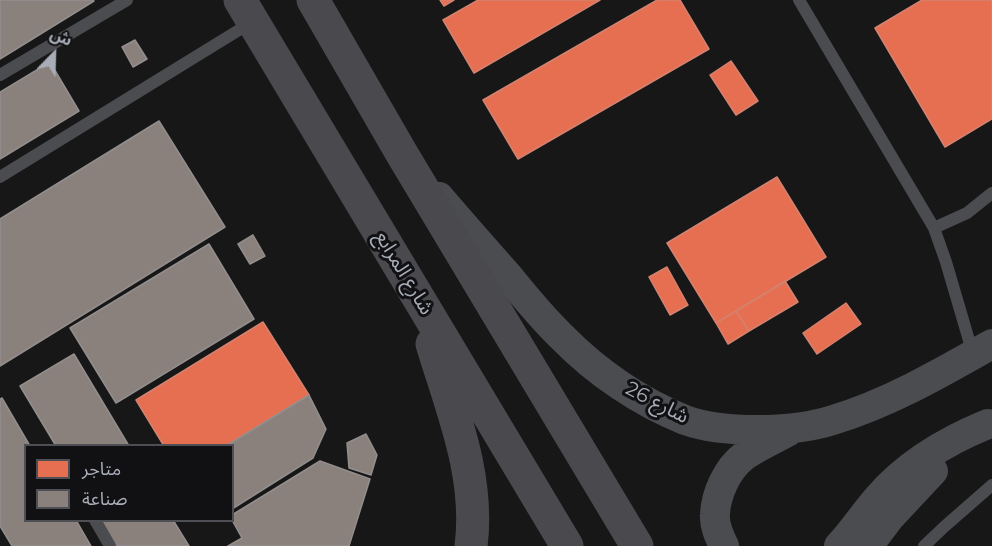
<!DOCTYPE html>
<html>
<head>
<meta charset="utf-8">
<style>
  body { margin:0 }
  #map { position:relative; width:992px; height:546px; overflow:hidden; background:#171717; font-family:Montserrat,"Noto Sans Arabic",sans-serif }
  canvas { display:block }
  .legend { position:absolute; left:24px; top:444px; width:210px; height:78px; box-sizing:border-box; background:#111113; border:2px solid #4d4f55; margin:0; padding:8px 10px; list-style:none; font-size:18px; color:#a8adb8 }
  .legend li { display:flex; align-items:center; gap:12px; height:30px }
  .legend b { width:30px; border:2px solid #4d4f55 }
  .north { position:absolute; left:24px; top:24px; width:60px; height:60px; -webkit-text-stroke:4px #111113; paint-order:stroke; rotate:23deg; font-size:16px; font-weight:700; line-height:24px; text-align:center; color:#a8adb8 }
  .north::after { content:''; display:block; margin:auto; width:21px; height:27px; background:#a8adb8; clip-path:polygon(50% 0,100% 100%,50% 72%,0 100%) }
</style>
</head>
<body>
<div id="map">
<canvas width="992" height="546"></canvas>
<ul class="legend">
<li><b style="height:16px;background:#e76f51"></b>متاجر</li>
<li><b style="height:16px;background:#8a817c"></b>صناعة</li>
</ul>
<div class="north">ش</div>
</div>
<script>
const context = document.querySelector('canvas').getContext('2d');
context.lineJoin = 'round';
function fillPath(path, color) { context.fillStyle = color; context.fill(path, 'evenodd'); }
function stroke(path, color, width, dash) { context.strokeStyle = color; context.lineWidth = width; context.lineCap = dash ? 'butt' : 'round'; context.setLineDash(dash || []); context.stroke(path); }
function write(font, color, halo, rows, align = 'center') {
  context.font = font + ' Montserrat,"Noto Sans Arabic",sans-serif'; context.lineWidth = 6; context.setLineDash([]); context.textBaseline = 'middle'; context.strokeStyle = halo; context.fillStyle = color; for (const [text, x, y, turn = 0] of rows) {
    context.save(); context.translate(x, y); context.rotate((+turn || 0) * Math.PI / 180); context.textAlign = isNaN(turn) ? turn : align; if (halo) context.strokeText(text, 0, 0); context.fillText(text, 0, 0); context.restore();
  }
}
const shops = new Path2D(`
  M440,0H454L444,6Z
  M478,0H600L474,73L443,20Z
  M657,0H680L709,49L518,159L483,100Z
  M922,0H992V119L945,147L875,28Z
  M731,61L758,101L736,115L710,75Z
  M777,177L826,257L716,323L667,243Z
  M667,267L688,305L670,315L649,277Z
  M785,281L798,302L749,331L736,311Z
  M846,303L861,324L817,354L803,333Z
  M736,311L749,331L728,344L716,323Z
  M263,322L309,395L226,446H164L136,400Z`);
fillPath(shops, '#e76f51');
stroke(shops, '#d48270', 1.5);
const industry = new Path2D(`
  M0,0H93L94,1L0,59Z
  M135,40L147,59L133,67L122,47Z
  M50,62L79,111L0,159V92Z
  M159,121L225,227L0,366V219Z
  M253,235L265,256L250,264L238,244Z
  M209,244L254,319L116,403L70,328Z
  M74,354L129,446H56L20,386Z
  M309,395L326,429L313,458L232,509V446H226Z
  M2,398L30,446H26V520H76L91,546H12L0,526V399Z
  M366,434L377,455L371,475L349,468L347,443Z
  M320,461L370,479L349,546H228L242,538L232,520V515Z
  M101,520H173L189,546H116Z`);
fillPath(industry, '#8a817c');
stroke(industry, '#938e8e', 1.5);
stroke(new Path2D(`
  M799,0L934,228
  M0,75L127,0
  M0,177L252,22
  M973,354L946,262L934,228L967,213L992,193
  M95,520L110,546
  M924,546L944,527L992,485`), '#4b4c50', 12);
stroke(new Path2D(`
  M439,197C462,224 485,250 508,276C525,297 542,318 562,337C596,372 640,402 685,420C707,428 734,430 757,430C782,430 808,428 833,420C889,403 941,373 992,344
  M724,546C719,536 714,525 715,514C716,494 727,469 744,456C755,448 776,438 789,431
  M839,546C853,531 864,514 877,499C907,464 946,441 988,424
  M868,546L890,517L933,471`), '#4b4c50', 30);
stroke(new Path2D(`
  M240,0L567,546
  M313,0L402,154L637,546
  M432,344C452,410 480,476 471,546`), '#4a4a4e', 33);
write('20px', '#a8adb8', '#111113', [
  ["شارع المرابع",404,273,59],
  ["شارع 26",657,403,27]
]);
</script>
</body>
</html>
